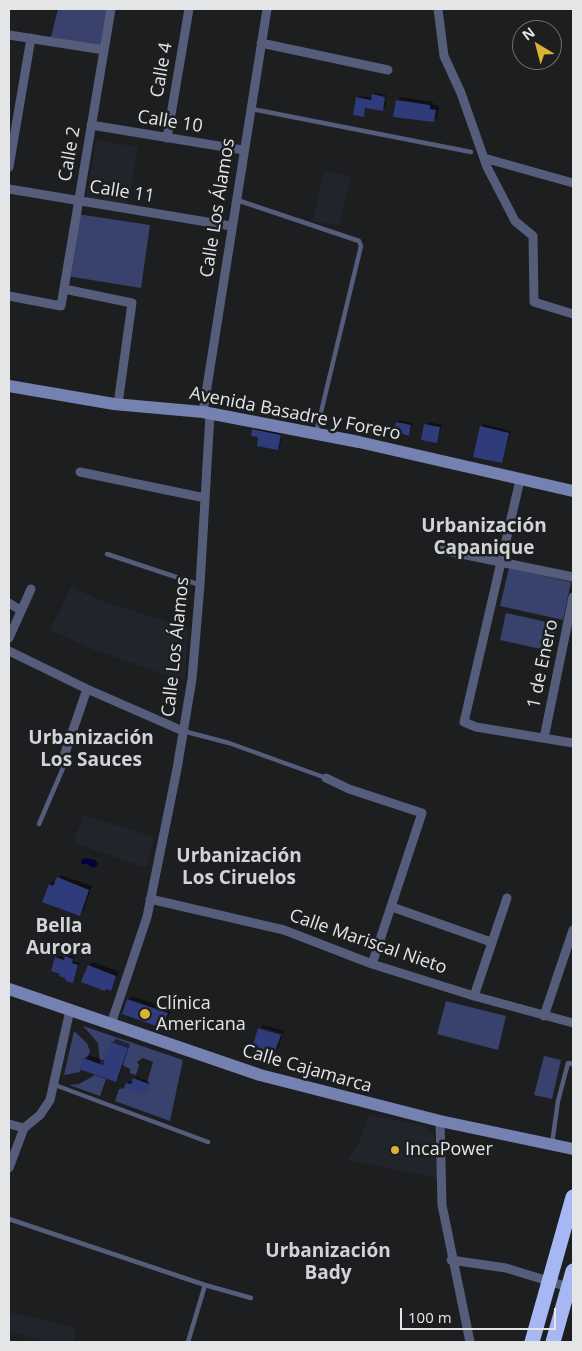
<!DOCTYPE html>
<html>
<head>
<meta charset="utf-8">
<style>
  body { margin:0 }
  #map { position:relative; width:582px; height:1351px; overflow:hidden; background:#1d1e20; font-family:"Open Sans",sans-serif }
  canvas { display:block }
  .frame { position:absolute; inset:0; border:10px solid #e4e5e7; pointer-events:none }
  .north { position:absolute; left:512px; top:20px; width:50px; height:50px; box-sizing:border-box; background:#1d1e20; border:1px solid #6d6e70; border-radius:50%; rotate:323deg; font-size:14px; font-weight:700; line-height:20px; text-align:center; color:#e4e5e7 }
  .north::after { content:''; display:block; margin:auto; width:18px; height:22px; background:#d7b434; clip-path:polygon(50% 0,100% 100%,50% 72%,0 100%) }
  .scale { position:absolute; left:400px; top:1308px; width:156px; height:22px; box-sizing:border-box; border:2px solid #e4e5e7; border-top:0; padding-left:6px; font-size:15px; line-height:18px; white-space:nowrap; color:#e4e5e7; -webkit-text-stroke:4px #1d1e20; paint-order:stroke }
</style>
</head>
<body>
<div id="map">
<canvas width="582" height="1351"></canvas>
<div class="frame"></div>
<div class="north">N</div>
<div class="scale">100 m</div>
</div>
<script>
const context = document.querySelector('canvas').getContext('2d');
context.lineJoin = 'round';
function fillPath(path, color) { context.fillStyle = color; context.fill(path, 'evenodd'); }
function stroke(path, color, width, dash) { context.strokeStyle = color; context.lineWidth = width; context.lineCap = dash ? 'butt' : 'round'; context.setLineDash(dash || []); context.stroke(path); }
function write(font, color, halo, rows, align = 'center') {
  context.font = font + ' "Open Sans",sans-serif'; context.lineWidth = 5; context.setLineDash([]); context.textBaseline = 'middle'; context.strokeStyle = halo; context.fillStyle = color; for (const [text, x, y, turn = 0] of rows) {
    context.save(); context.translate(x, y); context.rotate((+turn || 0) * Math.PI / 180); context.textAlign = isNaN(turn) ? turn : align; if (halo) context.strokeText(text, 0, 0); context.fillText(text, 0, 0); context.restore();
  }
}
fillPath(new Path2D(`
  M96,140L138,147L127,212L85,206Z
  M324,170L351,177L339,226L313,221Z
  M71,587L108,603L188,628L185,681L94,650L50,630Z
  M84,815L154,837L147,868L73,843Z
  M369,1115L421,1125L434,1134L438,1178L348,1160L360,1140Z
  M9,1312L76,1328L73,1342H50L9,1332Z`), '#22242c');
fillPath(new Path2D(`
  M58,9H109L102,47L51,37Z
  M77,214L150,225L141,288L67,276Z
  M509,568L571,582L563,620L500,606Z
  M506,613L556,624L550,651L500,640Z
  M446,1001L506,1016L498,1050L437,1034Z
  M83,1026L183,1060L170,1121L115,1101L119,1089L149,1084L147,1083L153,1062L143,1058L137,1062L139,1065L136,1075L130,1073V1069L122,1065L128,1048L112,1042L103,1065L100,1064L98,1043Z
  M74,1031L87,1043L90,1051L87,1059L83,1058L80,1072L64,1075Z
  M544,1056L561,1060L552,1099L534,1095Z
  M95,1075L106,1079L100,1096L69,1085L79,1084Z`), '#38426c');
fillPath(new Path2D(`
  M87,858L95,860L98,864L94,868L86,864H81L82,859Z`), '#060039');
fillPath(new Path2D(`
  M375,93L386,95L385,107L382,109L367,107L363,116L357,98L359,96L373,98Z
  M401,97L433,102V105L439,106L437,117L434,121L395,116L397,100Z
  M399,420L413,423L409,435L397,423Z
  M428,422L442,425L436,442L422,439Z
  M483,424L511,431L501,462L481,426Z
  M255,428L282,433L280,447L277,449L260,436L253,430Z
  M61,875L92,886L83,911L80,914L44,902L50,884L53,881L56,882Z
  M69,955L75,957L73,961L80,963L73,981L56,958L58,956L66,958Z
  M93,962L119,972L110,989L89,965Z
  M132,996L171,1010L166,1023L162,1027L128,1000Z
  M263,1025L284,1031L283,1034L261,1027Z
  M260,1028L282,1036L278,1048L274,1051L255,1045Z
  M116,1039L130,1044L119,1077L115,1081L84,1059L88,1055L106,1061L112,1043Z
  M136,1077L150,1082L145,1094L126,1087L129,1081L133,1082Z`), '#0007');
fillPath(new Path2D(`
  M372,94L385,97L383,111L365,108L364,117L353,115L356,97L371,100Z
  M396,100L430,105V109L436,110L434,122L393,117Z
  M396,422L411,425L409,436L394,431Z
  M424,424L440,427L437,443L421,440Z
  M480,426L509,433L502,463L473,457Z
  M252,429L281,435L278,450L257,446L258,437L251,436Z
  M57,877L89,890L80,916L42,902L49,884L53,886Z
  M65,956L73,959L72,963L78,965L73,983L66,981L65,978L59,976L60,974L51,971L55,957L64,960Z
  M88,965L116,976L111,991L106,989L105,991L81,982Z
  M127,999L168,1013L162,1028L122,1014Z
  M258,1028L281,1035L274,1054L253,1045Z
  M111,1042L128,1048L116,1082L79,1069L83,1058L103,1065Z
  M133,1078L149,1084L145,1095L124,1088L126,1083L131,1084Z`), '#303b7b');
stroke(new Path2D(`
  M252,109L471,152
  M237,200L359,241L361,246L316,433
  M107,554L200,585
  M183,731L229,743L326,778
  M39,824L63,768V759
  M55,1085L208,1142
  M552,1144L558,1101L568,1063L573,1064
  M9,1219L205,1285L251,1298
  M188,1342L205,1285`), '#555d7b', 4.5);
stroke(new Path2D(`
  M438,9L444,56L461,93L487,167L515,221L533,236L534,302L573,314
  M9,35L104,50
  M261,43L388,70
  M91,125L243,150
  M167,138L189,9
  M484,158L573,183
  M9,167L31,38
  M9,189L231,226
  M64,289L132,303L118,404
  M9,296L61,306L111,9
  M203,412L267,9
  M80,472L205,498
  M520,480L464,722L476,727L573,743
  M442,550L573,577
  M9,603L20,610
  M9,638L31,589
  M9,651L87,689L183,731
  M544,738L573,597
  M63,759L87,689
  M326,778L349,789L422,813L372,964
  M150,899L284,930L372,964L474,996L573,1023
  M392,907L491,942
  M474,996L507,898
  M544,1016L573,930
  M111,1024L147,917L177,769L192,679L200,585L210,414
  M440,1121L442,1205L470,1342
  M9,1124L24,1128
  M9,1168L24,1128L40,1115L50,1100L70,1010
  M451,1260L506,1268L571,1288`), '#555d7b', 9);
stroke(new Path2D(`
  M9,386L114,404L203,412L359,442L573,491
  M9,989L260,1075L440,1121L573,1149`), '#7481b1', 12);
stroke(new Path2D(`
  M532,1342L573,1197
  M553,1342L573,1271`), '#a7b7f3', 15);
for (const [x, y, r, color] of [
  [145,1014,6,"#d7b434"],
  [395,1150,5,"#d7b434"]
]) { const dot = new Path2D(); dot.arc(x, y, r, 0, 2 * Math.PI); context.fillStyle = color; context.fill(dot); stroke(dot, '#1d1e20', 2); }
write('18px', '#e4e5e7', '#1d1e20', [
  ["Calle 4",162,70,-80],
  ["Calle 10",170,122,9],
  ["Calle 2",70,154,-80],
  ["Calle 11",122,192,9],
  ["Calle Los Álamos",218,208,-81],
  ["Avenida Basadre y Forero",295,414,11],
  ["Calle Los Álamos",176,647,-84],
  ["1 de Enero",543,664,-78],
  ["Calle Mariscal Nieto",368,942,19],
  ["Calle Cajamarca",307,1069,16]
]);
write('18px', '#e4e5e7', '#1d1e20', [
  ["Clínica",156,1004],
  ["Americana",156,1025],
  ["IncaPower",405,1150]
], 'left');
write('bold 19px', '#d2d3d6', '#1d1e20', [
  ["Urbanización",484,527],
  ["Capanique",484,549],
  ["Urbanización",91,739],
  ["Los Sauces",91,761],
  ["Urbanización",239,857],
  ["Los Ciruelos",239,879],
  ["Bella",59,927],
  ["Aurora",59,949],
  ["Urbanización",328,1252],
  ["Bady",328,1274]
]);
</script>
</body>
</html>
